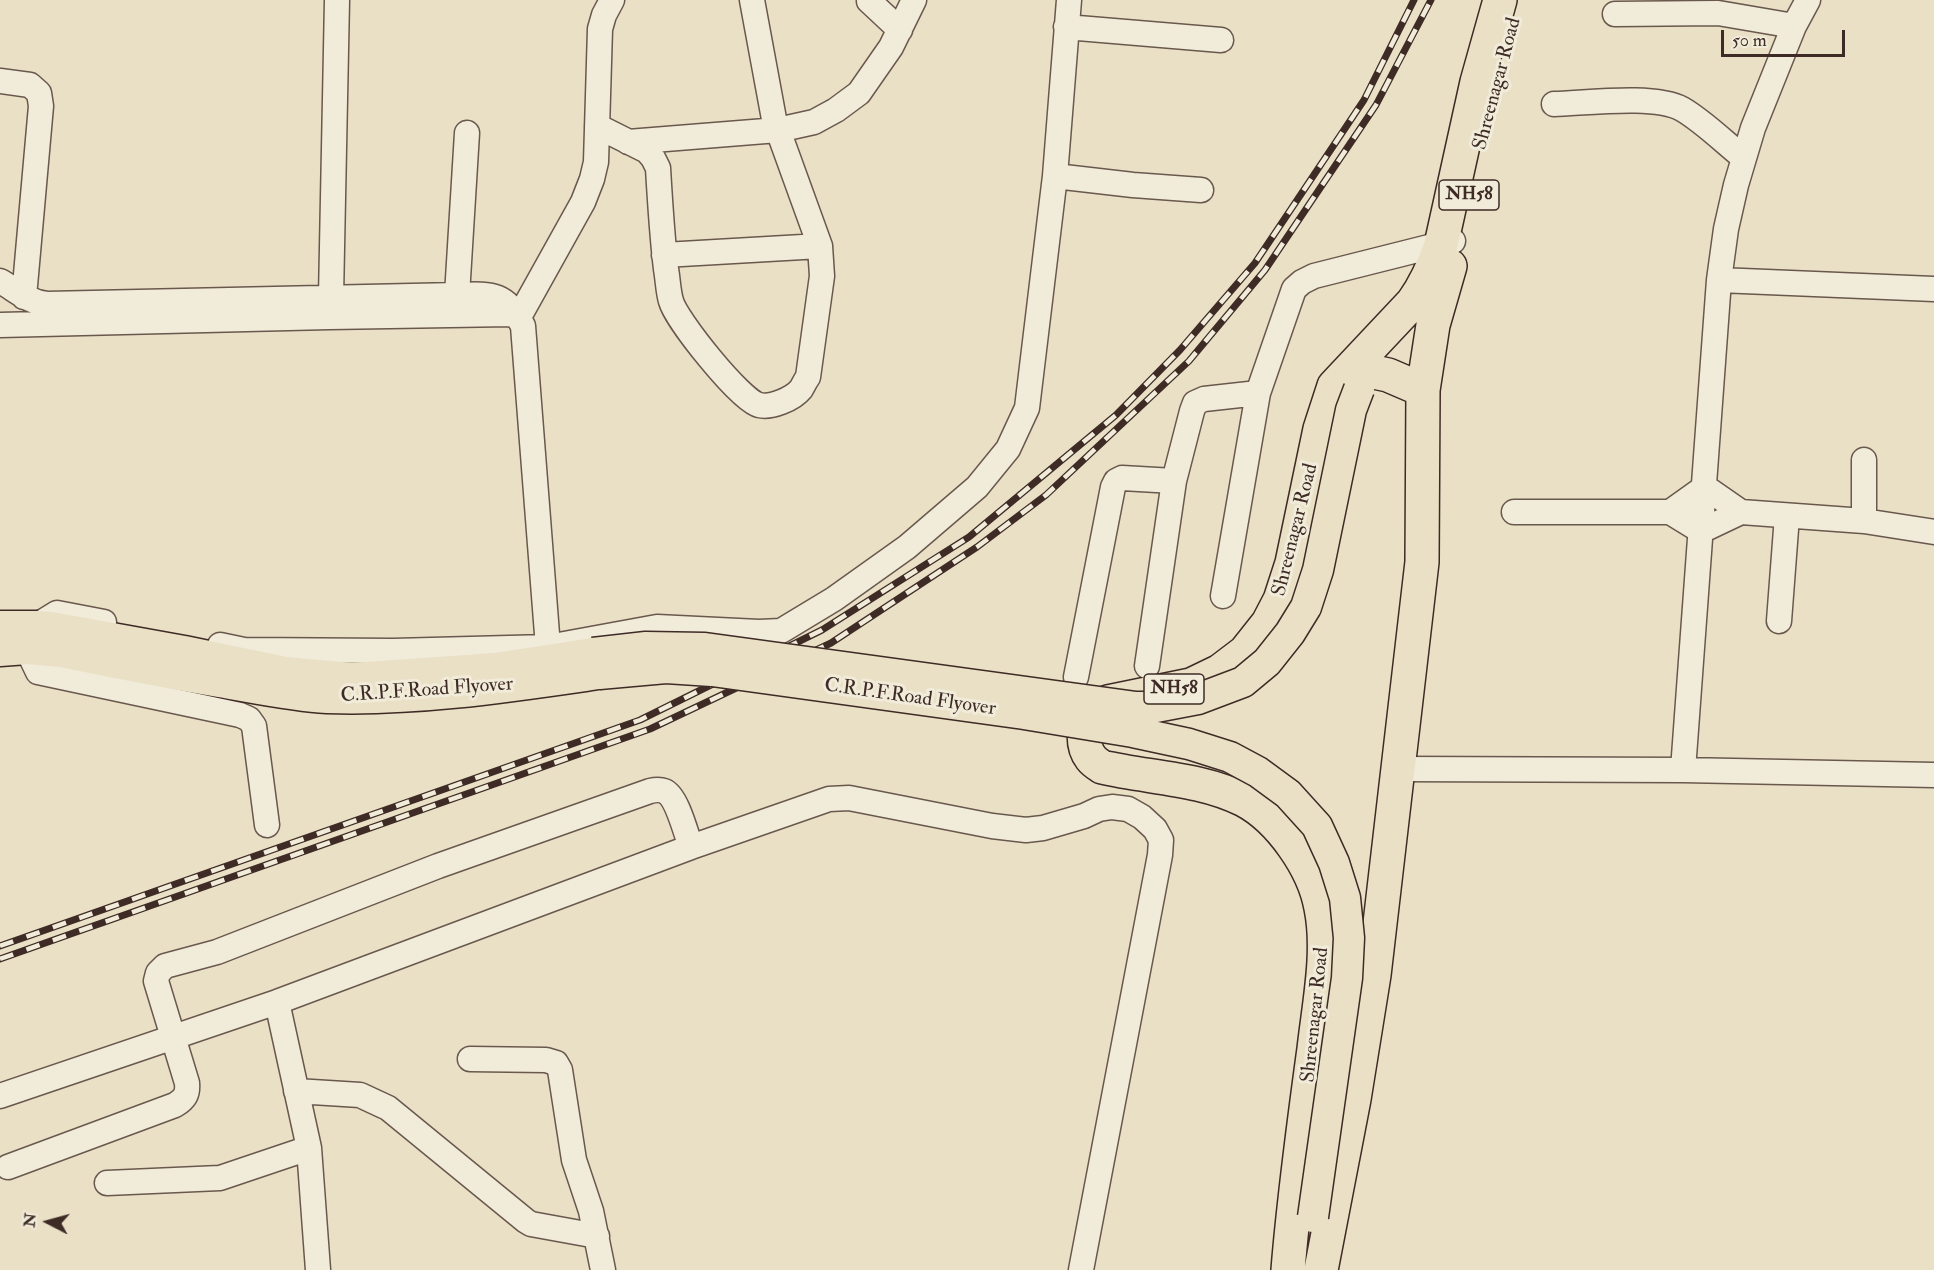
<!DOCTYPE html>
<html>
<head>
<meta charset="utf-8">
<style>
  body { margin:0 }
  #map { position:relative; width:1934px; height:1270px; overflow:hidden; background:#eae0c6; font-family:"IM FELL Double Pica",serif }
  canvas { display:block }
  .north { position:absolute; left:18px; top:1192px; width:60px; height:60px; -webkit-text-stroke:4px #f1ebda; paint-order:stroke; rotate:276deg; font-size:16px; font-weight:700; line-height:24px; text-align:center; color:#3e2b25 }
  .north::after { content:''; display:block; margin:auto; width:21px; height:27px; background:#3e2b25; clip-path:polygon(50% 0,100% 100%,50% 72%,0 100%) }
  .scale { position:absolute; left:1721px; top:30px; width:124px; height:27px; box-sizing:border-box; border:3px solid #3e2b25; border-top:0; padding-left:8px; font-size:18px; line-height:21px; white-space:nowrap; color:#3e2b25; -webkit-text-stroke:4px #f1ebda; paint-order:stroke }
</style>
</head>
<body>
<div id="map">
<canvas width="1934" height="1270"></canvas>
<div class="north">N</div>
<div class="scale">50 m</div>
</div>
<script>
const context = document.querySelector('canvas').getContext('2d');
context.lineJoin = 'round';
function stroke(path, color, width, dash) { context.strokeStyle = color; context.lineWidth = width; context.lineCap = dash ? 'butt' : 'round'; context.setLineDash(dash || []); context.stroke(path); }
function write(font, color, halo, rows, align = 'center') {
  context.font = font + ' "IM FELL Double Pica",serif'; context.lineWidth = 6; context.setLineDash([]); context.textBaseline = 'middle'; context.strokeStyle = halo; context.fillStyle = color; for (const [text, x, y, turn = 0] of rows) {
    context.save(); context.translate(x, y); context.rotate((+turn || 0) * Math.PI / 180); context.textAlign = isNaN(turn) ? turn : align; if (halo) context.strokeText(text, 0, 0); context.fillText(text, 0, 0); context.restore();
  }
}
const minor = new Path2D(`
  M869,1L900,30
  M1615,14L1718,13L1794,26
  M1066,27L1221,40
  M0,81L30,85L39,93L41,106L24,297
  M1554,104C1587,103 1655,94 1682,109C1703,121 1725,143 1744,158
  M597,126L647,151L653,158L658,168C660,202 662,236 666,269C668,280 668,291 671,301C676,320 741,401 759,405C771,408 793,399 801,389C803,386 805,381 808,377L822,276L820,246L774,119L752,0
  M628,142L778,130L814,122L836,110L859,93L891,47L914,0
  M1055,176L1133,185L1201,190
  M664,255L820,246
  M1719,280L1934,289
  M0,281C16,290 28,302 47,304L457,295C491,294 506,292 523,326L548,647
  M457,295L467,133
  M331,297L337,0
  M519,317L583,202L592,179L596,162L600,29L604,15L612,0
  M0,325L329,317L510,314L519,317
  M1864,460V521
  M1514,512H1670L1705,487L1741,512
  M1670,512L1701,531L1741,512L1864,521L1934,532
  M1223,596L1258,393L1294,289L1302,282L1314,276L1453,241
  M1779,621L1787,516
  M104,622L57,613L36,626L27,649L38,672L240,715L249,719L254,726L267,825
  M220,645L244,650L393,651L548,647L657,627L759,632L781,631L834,599L907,547L977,487L1008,449L1027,408L1055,176L1069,0
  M1147,666L1174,481L1192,411L1195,403L1204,399L1258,393
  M1076,677L1113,487L1116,481L1122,478L1174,481
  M1399,769L1683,770L1934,775
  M1683,770L1719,280L1726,229L1736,185L1753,128L1794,26L1808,0
  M277,1002L309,1148L318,1270
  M470,1059L546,1060L556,1063L560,1070L574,1160L591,1211L603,1270
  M296,1091L360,1095L388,1108L526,1221L531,1224L597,1236
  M0,1096L277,1002L691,847L829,799L849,798L992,826L1026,830L1043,828L1084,816L1099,809L1112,807L1128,809L1142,817L1155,829L1161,840L1160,855L1081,1270
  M8,1167L175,1105C185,1099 188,1094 187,1083L156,981L158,973L165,966L217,952L438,866L650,791C654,790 659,789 664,791C677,796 686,834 691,847
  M107,1183L220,1178L309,1148`);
const major = new Path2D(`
  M0,626H36L51,627L184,651L285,672L352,678L495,668L593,653
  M0,651L27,649L62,652C114,663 167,673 219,682C255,688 291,696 327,698C418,701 509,687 599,674`);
const highway = new Path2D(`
  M1369,371L1388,375L1423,390
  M1288,1270C1294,1196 1304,1122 1314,1049C1319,1004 1330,952 1321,908C1314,868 1280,819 1244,800C1200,778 1149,778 1102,767C1099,765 1094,762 1091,758C1081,745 1082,720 1095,709C1099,707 1104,705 1108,702L1191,685L1220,671L1245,652L1268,623L1280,600L1292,563L1320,429L1334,386L1413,302C1426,284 1434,265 1441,245L1477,82L1500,0
  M1321,1270L1354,1099L1374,975L1422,562L1423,390L1433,325L1450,266`);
stroke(minor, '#69584d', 27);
stroke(major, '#3e2b25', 33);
stroke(highway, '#3e2b25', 36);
stroke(minor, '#f1ebda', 24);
stroke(major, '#eae0c6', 30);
stroke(highway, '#eae0c6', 33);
const rail = new Path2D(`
  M0,946L640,720L822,630L969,537L1116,415L1180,350L1255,263L1364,100L1414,0
  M0,959L650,729L831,643L977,547L1046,495L1189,361L1265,270L1376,105L1431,0`);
stroke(rail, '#3e2b25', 7);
stroke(rail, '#f1ebda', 4.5, [14]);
const majorBridge = new Path2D(`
  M593,653L646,647L705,648L1136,707H1156L1198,699L1243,682L1267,662L1290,633L1306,607L1318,570L1351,410L1359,389
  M599,674L666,668L712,671L1024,714L1133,732L1189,744L1230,757L1258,772L1288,794L1317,826L1334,863L1345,898L1349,938L1347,978L1313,1217`);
stroke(majorBridge, '#3e2b25', 33, []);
stroke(majorBridge, '#eae0c6', 30);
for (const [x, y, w] of [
  [1469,195,60],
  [1174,689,60]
]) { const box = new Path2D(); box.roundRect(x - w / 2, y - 15, w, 30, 4.5); context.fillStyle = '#f1ebda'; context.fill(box); stroke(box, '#3e2b25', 1.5); }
write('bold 18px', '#3e2b25', null, [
  ["NH58",1469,195],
  ["NH58",1174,689]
]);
write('20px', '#3e2b25', '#f1ebda', [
  ["Shreenagar Road",1498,84,-75],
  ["Shreenagar Road",1296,530,-76],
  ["C.R.P.F.Road Flyover",427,691,-4],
  ["C.R.P.F.Road Flyover",910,698,8],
  ["Shreenagar Road",1316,1015,-84]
]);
</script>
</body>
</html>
